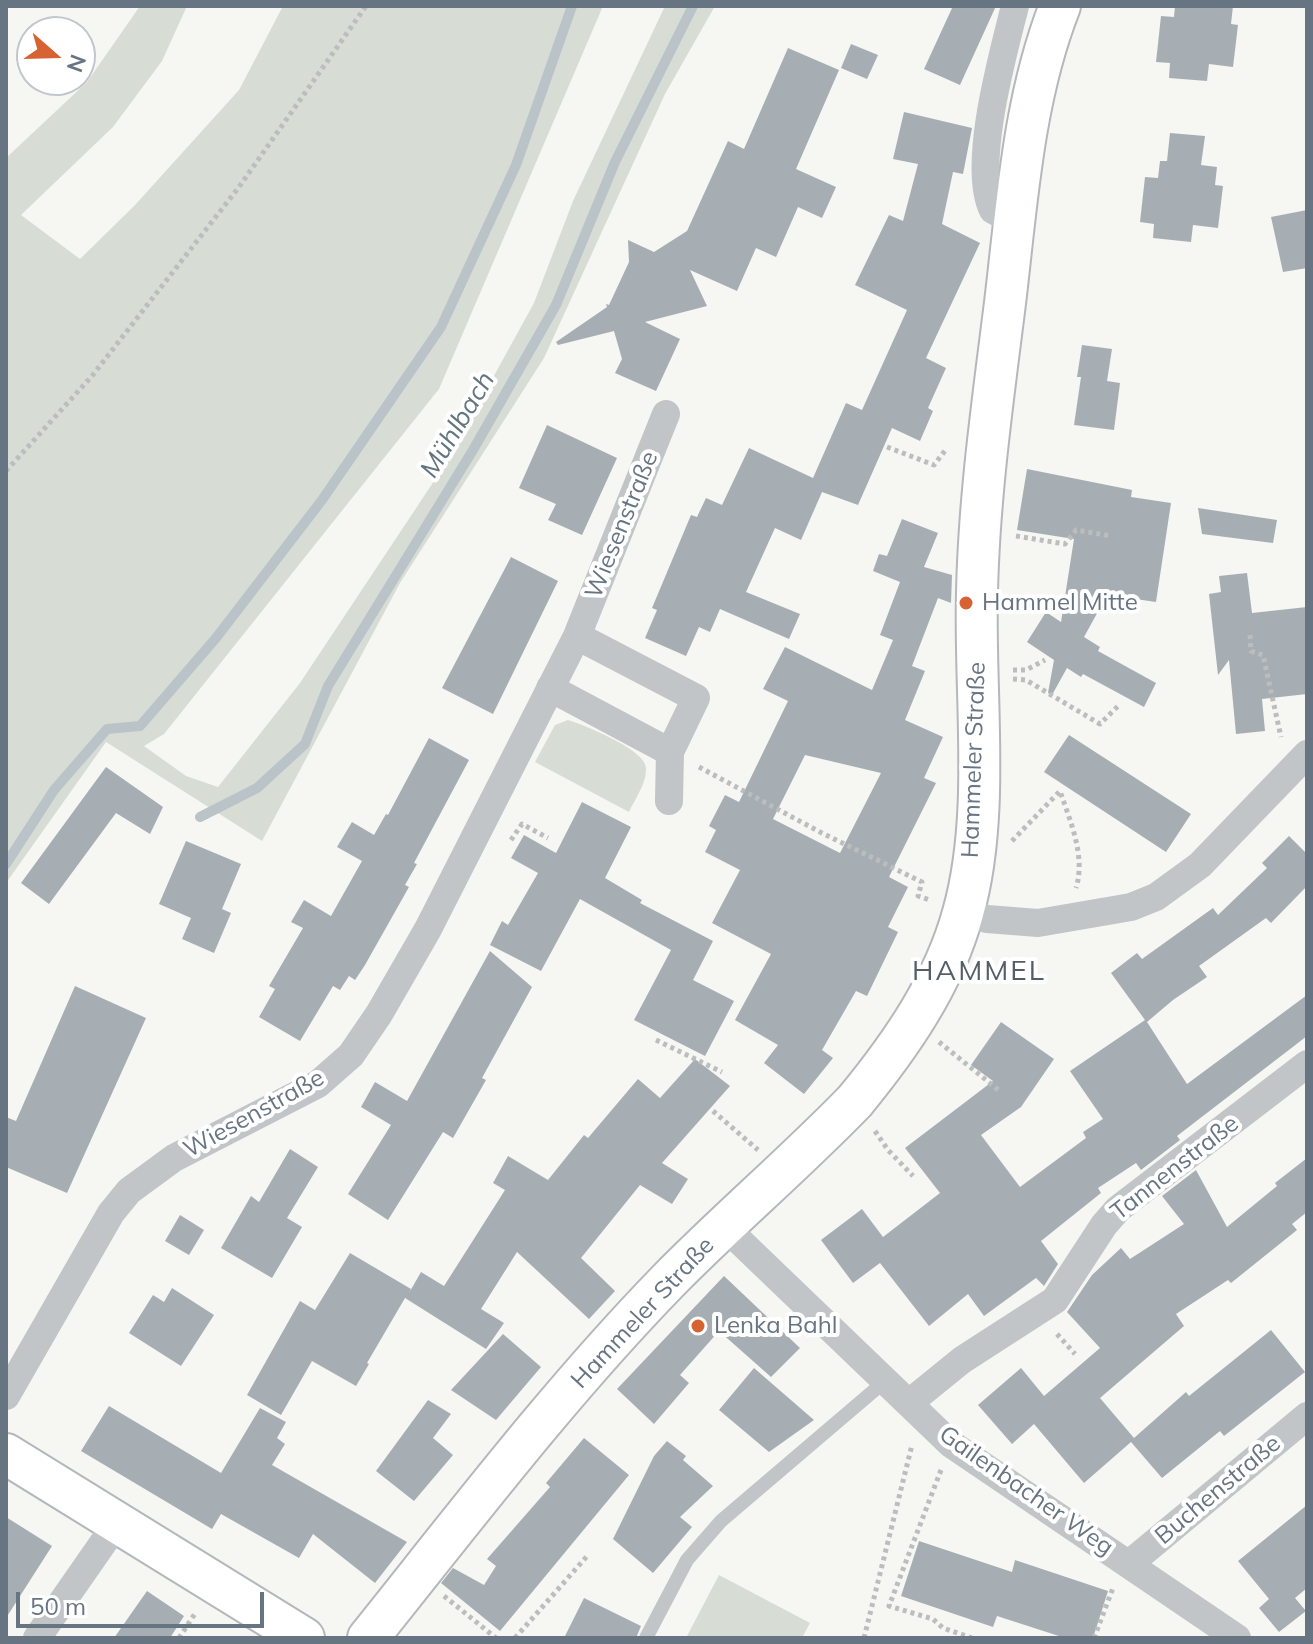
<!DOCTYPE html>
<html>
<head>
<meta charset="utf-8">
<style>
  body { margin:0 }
  #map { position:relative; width:1313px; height:1644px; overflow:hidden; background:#f6f6f3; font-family:Mulish,sans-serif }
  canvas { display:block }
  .frame { position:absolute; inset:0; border:8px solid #677482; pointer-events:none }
  .north { position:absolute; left:16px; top:16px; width:80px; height:80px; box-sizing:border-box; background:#fff; border:2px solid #c2c7cd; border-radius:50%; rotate:110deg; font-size:22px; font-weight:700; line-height:32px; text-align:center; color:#677482 }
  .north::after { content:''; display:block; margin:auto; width:28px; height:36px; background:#d76332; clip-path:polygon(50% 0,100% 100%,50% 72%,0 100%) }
  .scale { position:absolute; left:16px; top:1592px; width:248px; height:36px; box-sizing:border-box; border:4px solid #677482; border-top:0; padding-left:10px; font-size:24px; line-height:28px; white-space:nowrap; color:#677482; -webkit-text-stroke:6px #fff; paint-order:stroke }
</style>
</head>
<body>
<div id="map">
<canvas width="1313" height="1644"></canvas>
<div class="frame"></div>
<div class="north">N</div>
<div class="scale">50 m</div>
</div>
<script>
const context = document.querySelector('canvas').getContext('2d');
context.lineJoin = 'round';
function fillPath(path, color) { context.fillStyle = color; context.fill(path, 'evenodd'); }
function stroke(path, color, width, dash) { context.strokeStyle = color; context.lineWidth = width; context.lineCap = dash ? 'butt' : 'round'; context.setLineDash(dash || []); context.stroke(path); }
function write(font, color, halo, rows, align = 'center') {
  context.font = font + ' Mulish,sans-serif'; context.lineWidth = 8; context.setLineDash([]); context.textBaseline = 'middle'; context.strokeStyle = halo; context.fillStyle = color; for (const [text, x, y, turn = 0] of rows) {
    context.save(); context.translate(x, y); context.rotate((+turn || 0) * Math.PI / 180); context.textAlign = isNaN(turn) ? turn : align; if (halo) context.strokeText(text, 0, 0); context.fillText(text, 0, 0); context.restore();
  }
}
fillPath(new Path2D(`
  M140,6H187L162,61L113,127L21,215L80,259L135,205L239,90L283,6H603L439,389L164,734L144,746L186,776L218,787L300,683L446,463L534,303L573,201L665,6H715L665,94L544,358L400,583L262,841L106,742L6,883V158L87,82Z
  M568,720C585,725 639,748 645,764C650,778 635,799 629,812L535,762L555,725Z
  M719,1575L810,1623L802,1638H686Z`), '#d7ddd4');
stroke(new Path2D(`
  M200,817L257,788L305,744L328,686L473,450L556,305L615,162L693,6
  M6,864L54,790L107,729L140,726L216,638L322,500L441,327L516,165L572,6`), '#bac3c8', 10);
fillPath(new Path2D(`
  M953,6H996L960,85L924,69Z
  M1175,6H1233L1231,24L1238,25L1233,67L1209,64L1207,81L1169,78L1170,63L1156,62L1161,16L1174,17Z
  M851,44L878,55L867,79L841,68Z
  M788,48L839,70L796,169L836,187L822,218L798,207L776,257L756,248L737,291L690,270L707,306L645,322L680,339L656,391L615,373L622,359L614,331L558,345L556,342L607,307L606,304L609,305L629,262L628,240L654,252L687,231L728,141L744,149Z
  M904,112L972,128L963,174L953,172L942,224L980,243L926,358L946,368L928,408L933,411L920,441L892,428L858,505L822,492L801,540L775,528L746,592L800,614L789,639L720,609L710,632L699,627L686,656L645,638L657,610L652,608L691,515L697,517L706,498L722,505L749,448L813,478L846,403L862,410L907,310L855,285L889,215L903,221L918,164L893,159Z
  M1170,133L1205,136L1201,165L1217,167L1215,185L1223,186L1218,228L1193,225L1191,242L1153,238L1154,224L1140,222L1145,177L1158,178L1160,161H1167Z
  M1307,210V268L1283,272L1271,217Z
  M1082,345L1112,349L1107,381L1120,383L1114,430L1074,425L1081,377H1077Z
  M547,425L617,458L582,535L548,520L556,504L519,488Z
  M1027,469L1132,490L1131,497L1171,503L1156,602L1115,596V598L1106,597L1084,637L1100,647L1098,651L1156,683L1144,707L1083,674L1081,677L1067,668L1052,695L1048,693L1054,660L1027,642L1046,612L1061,622L1074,539L1017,530Z
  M1198,508L1277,520L1273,543L1202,534Z
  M902,519L938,533L924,567L952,575L951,603L938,598L912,666L925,671L905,720L943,737L924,778L936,783L889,877L908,887L888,927L898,932L867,996L856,991L822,1050L833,1058L804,1094L764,1063L778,1045L735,1020L771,954L712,923L740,870L705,852L716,830L709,826L725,795L739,802L788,701L763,689L785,647L872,690L893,640L880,635L900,582L873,571L879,554L887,556ZM805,755L881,773L840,853L773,819Z
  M511,557L558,581L493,714L442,688Z
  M1247,573L1252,613L1307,607V694L1262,699L1265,731L1236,734L1229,660L1218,675L1209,594L1221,592L1219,576Z
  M1069,735L1191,814L1166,852L1044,772Z
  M429,738L469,760L414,863L417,864L405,885L409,887L365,965L355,980L349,976L340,990L333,986L300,1041L259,1017L275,989L269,986L303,928L291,922L304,900L331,916L362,861L337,847L352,822L374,835L386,814L388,815Z
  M106,767L163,807L150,834L116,813L49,904L21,883Z
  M582,802L631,827L605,878L642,900L640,903L713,941L693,980L734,1001L705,1056L634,1020L671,950L580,899L541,971L490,945L502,921L508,925L538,873L511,858L524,835L556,853Z
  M1289,836L1307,854V886L1271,923L1266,918L1199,966L1207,977L1173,1000L1147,1022L1187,1084L1307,995V1036L1177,1136L1180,1140L1141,1170L1136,1163L1098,1188L1101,1193L1041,1241L1058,1264L1044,1286L1036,1278L984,1316L968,1294L929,1326L880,1263L853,1283L821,1240L862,1209L883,1237L940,1193L905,1148L993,1081L971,1065L1001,1022L1054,1059L1021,1107L981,1135L1020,1187L1086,1138L1083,1132L1103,1119L1070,1071L1145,1020L1111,973L1137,953L1142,959L1213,908L1218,915L1267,868L1262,863Z
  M186,841L241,864L222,909L231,913L214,953L182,939L191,918L159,904Z
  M490,951L532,987L482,1078L486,1080L453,1138L443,1132L388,1220L348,1194L391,1125L361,1107L375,1082L407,1101Z
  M75,986L146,1018L67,1193L6,1167V1117L16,1121Z
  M695,1059L730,1086L662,1163L688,1179L672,1204L640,1185L581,1258L615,1291L589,1319L517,1252L481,1309L504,1323L486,1349L405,1298L367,1363L369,1364L356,1386L312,1361L281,1415L247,1395L300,1301L315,1310L350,1253L411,1289L409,1293L421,1272L444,1286L505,1190L493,1183L508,1156L548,1180L584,1135L588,1138L638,1079L660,1098Z
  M290,1149L318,1167L287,1218L302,1227L272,1278L221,1248L251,1196L259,1202Z
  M1307,1158V1212L1292,1224L1297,1230L1231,1283L1228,1280L1176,1314L1184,1326L1100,1398L1134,1438L1186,1392L1189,1396L1271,1330L1305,1372L1224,1436L1220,1431L1162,1478L1131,1442L1084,1483L1034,1424L1012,1444L978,1405L1021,1368L1044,1396L1100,1348L1067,1312L1092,1275L1121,1248L1130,1259L1184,1224L1162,1196L1196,1170L1227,1227L1277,1186L1275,1183Z
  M180,1215L204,1230L189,1255L165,1241Z
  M724,1276L800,1348L771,1377L719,1331L680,1375L689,1383L654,1424L617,1389Z
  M172,1288L214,1315L181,1366L129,1333L153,1295L164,1302Z
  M503,1334L541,1367L496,1420L451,1390Z
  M754,1368L814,1420L769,1452L719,1410Z
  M428,1400L451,1414L433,1438L453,1455L414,1501L376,1471Z
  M109,1406L221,1473L260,1408L286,1422L277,1438L285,1444L272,1465L407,1542L375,1583L313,1534L299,1558L221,1514L212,1529L81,1451Z
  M584,1438L629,1475L500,1631L441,1583L453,1568L484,1585L496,1566L487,1559L550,1487L546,1483Z
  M667,1441L686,1456L683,1460L713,1486L680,1517L692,1527L653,1573L613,1539L654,1456Z
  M1307,1505V1588L1295,1598L1306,1611L1279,1632L1259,1608L1269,1599L1238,1561Z
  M6,1517L52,1546L6,1618Z
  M919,1541L1012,1572L1015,1560L1108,1591L1093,1638H1065L997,1616L993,1627L901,1596Z
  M147,1591L184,1616L170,1638H114Z
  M584,1598L641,1626L636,1638H564Z`), '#a7aeb3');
const secondary = new Path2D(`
  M6,1454L304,1638
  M368,1638C465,1517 560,1392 668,1281C729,1219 795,1163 855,1101C901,1045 944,983 963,913C991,815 974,694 977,593C979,496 993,399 1005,303C1017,203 1023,100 1060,6`);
stroke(secondary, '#b4b8bc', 44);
stroke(new Path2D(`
  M887,447L934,465L947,448
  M6,471L92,376L239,187L366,6
  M1016,536L1065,544L1076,530L1111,536
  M1013,598L1049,606L1059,600
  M1250,635L1251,651L1263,655L1281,737
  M1013,670H1026L1045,660
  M1013,679L1026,680L1100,724L1119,705
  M699,767L820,832L922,882L918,896L930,900
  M511,840L522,824L548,838
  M1012,841L1060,791C1070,821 1086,856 1076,888
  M656,1040L722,1072
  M939,1042L1001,1092
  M713,1111L758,1150
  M875,1131L888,1150L913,1176
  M1057,1334L1075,1354
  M941,1470L889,1606L933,1619L943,1628L972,1638
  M444,1596L496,1638
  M179,1638L196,1612
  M515,1638L589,1554
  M864,1638L912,1445
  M1094,1638L1113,1588`), '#bbbdbf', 5, [4, 4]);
stroke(new Path2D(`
  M646,1638L687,1560L721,1521L884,1382`), '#c1c5c8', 14);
stroke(new Path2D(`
  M1015,222L993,210C971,167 1003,54 1015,6
  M577,636L696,698L670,752L669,801
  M550,688L670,752
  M963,912L987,919L1038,923L1131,907L1156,897L1200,865L1307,754
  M724,1226L951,1444L1237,1638
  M6,1396L111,1213L129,1191L174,1158L318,1084L351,1055L379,1014L428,929L577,636L666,414
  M909,1403L962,1360L1055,1300L1104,1225L1118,1209L1307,1064
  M1129,1564L1307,1416
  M37,1638L117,1523`), '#c1c5c8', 28);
stroke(secondary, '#fff', 40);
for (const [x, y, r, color] of [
  [966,603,8,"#d76332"],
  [698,1326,8,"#d76332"]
]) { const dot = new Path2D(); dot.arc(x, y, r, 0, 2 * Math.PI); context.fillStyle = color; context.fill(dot); stroke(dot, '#fff', 3); }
write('24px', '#677482', '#fff', [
  ["Wiesenstraße",622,525,-68],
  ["Hammeler Straße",974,760,-88],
  ["Wiesenstraße",254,1114,-29],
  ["Tannenstraße",1175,1168,-38],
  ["Hammeler Straße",643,1313,-47],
  ["Buchenstraße",1218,1490,-40],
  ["Gailenbacher Weg",1026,1491,35]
]);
write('24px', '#677482', '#fff', [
  ["Hammel Mitte",982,603],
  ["Lenka Bahl",714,1326]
], 'left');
write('italic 26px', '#63757f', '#fff', [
  ["Mühlbach",458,425,-59]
]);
context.letterSpacing = '2px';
write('28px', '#545e68', '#fff', [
  ["HAMMEL",979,972]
]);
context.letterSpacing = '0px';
</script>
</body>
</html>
